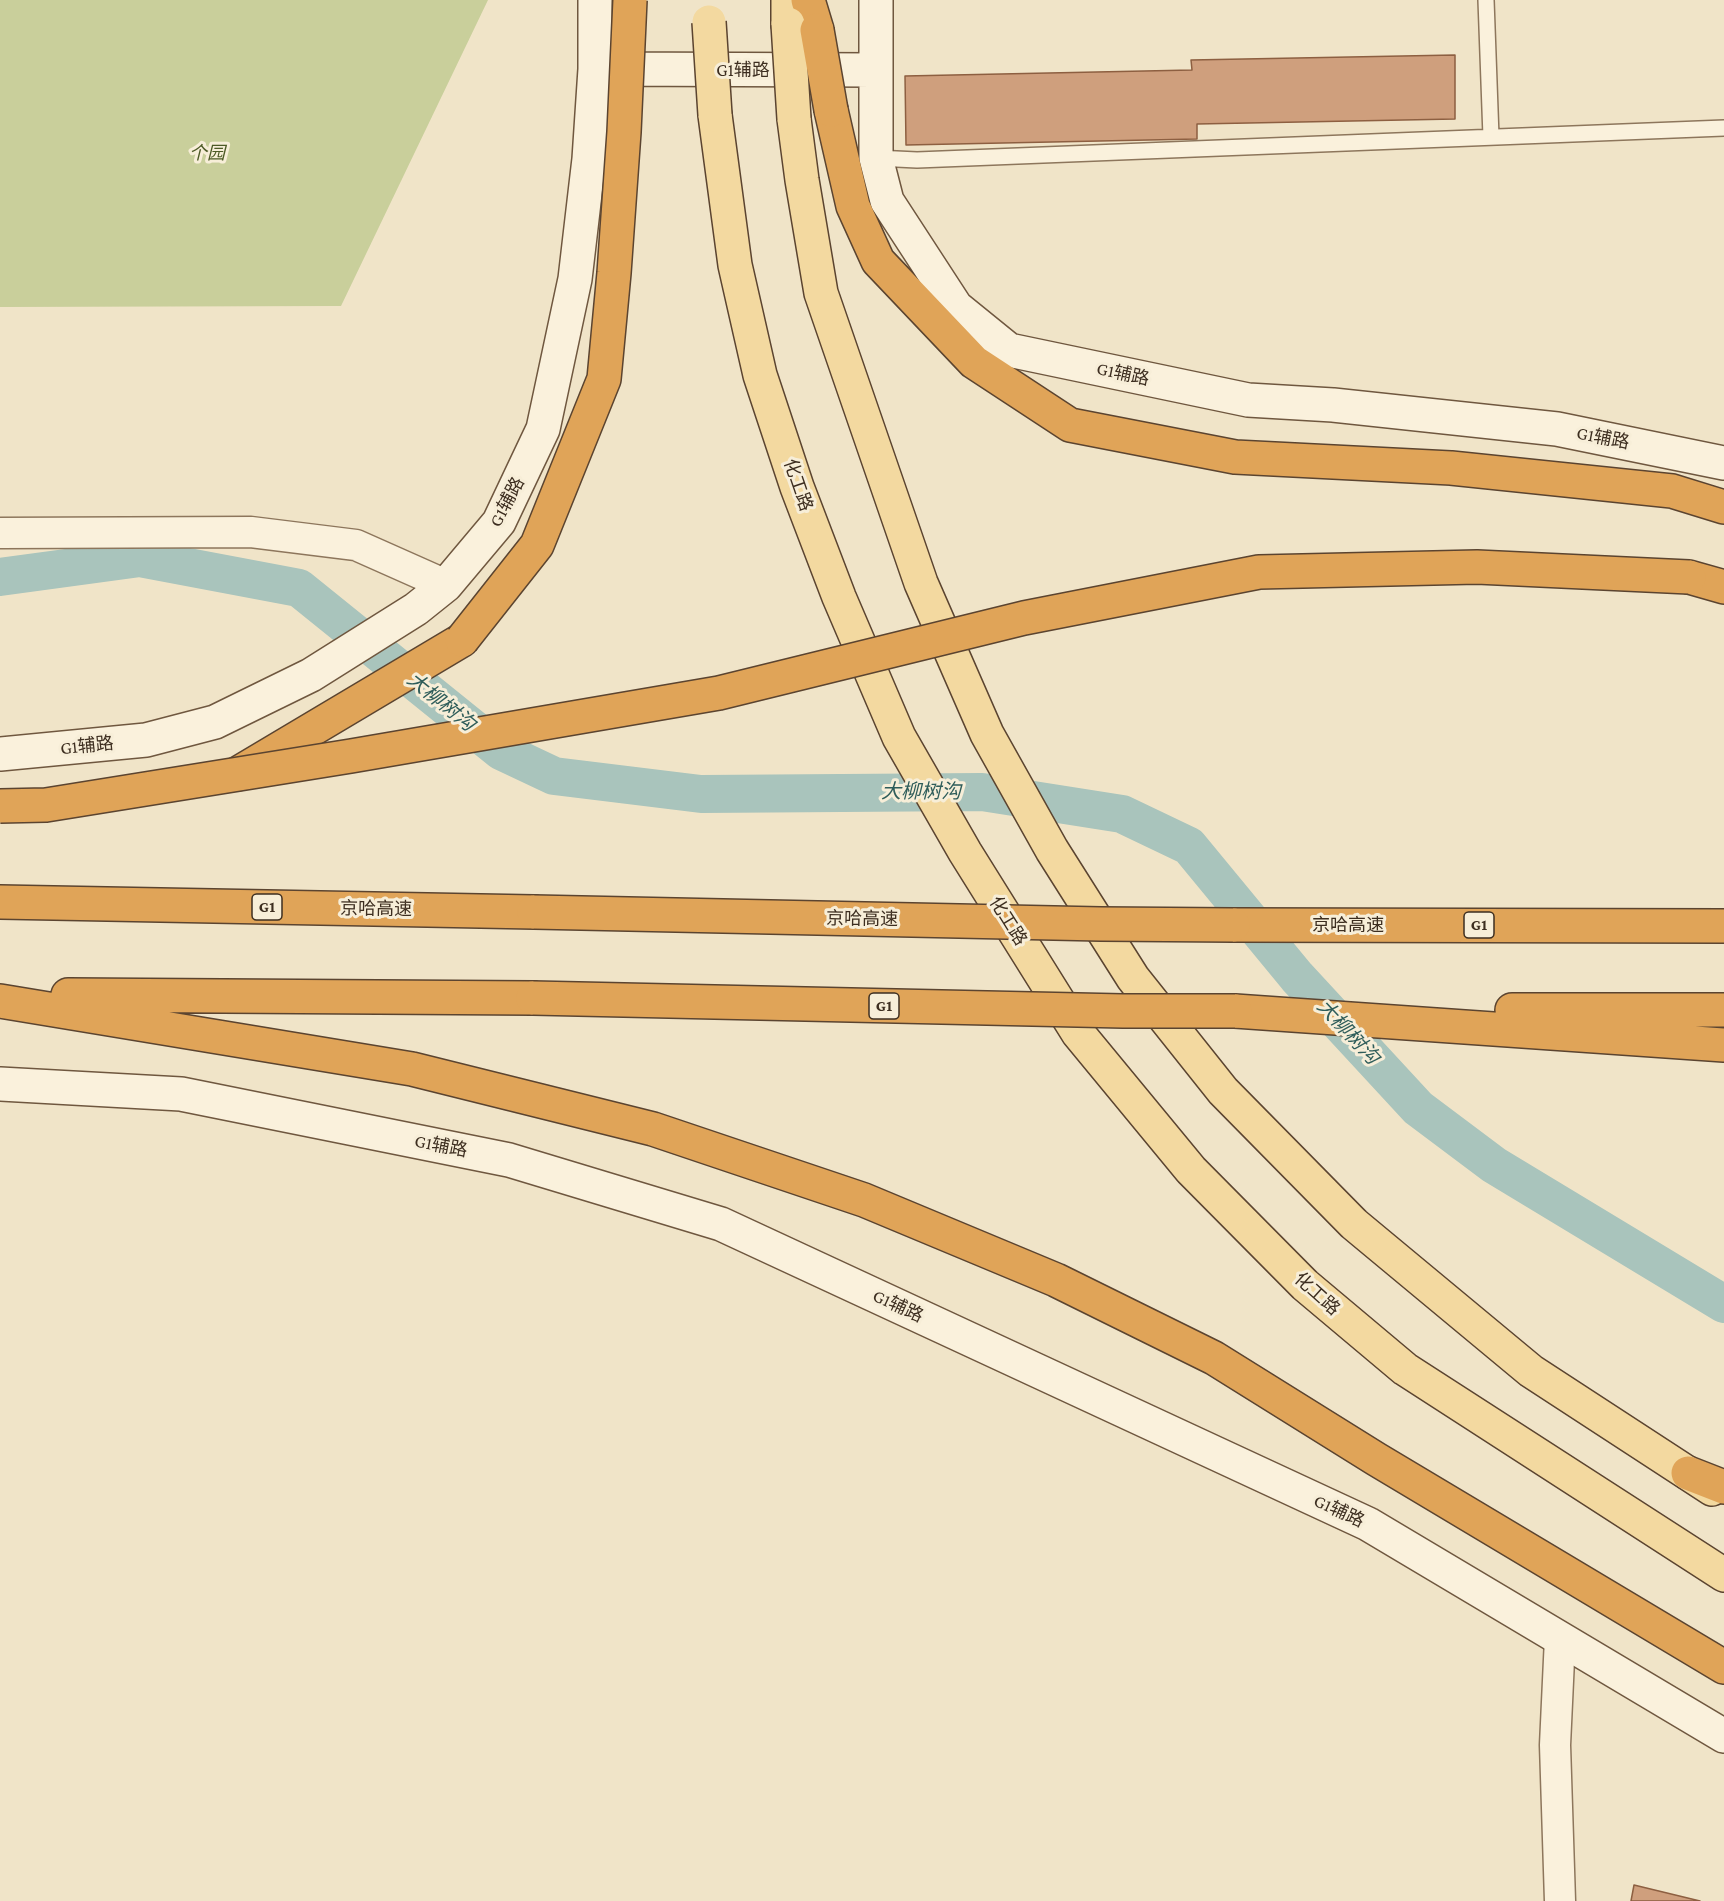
<!DOCTYPE html>
<html>
<head>
<meta charset="utf-8">
<style>
  body { margin:0 }
  canvas { display:block; background:#f0e4c8 }
</style>
</head>
<body>
<canvas width="1724" height="1901"></canvas>
<script>
const context = document.querySelector('canvas').getContext('2d');
context.lineJoin = 'round';
function fillPath(path, color) { context.fillStyle = color; context.fill(path, 'evenodd'); }
function stroke(path, color, width, dash) { context.strokeStyle = color; context.lineWidth = width; context.lineCap = dash ? 'butt' : 'round'; context.setLineDash(dash || []); context.stroke(path); }
function write(font, color, halo, rows, align = 'center') {
  context.font = font + ' "Crimson Pro","Noto Sans SC",serif'; context.lineWidth = 6; context.setLineDash([]); context.textBaseline = 'middle'; context.strokeStyle = halo; context.fillStyle = color; for (const [text, x, y, turn = 0] of rows) {
    context.save(); context.translate(x, y); context.rotate((+turn || 0) * Math.PI / 180); context.textAlign = isNaN(turn) ? turn : align; if (halo) context.strokeText(text, 0, 0); context.fillText(text, 0, 0); context.restore();
  }
}
fillPath(new Path2D(`
  M0,0H488L341,306L0,307Z`), '#c9cf9b');
stroke(new Path2D(`
  M0,577L140,558L299,588L501,751L554,776L701,794L982,792L1122,814L1189,846L1297,977L1418,1108L1494,1165L1724,1304`), '#a9c4bc', 38);
const building = new Path2D(`
  M1455,55V119L1197,124V139L906,145L905,76L1192,70L1191,60Z
  M1634,1885L1700,1901H1631Z`);
fillPath(building, '#cf9f7d');
stroke(building, '#8d5f41', 1.5);
const lane = new Path2D(`
  M1486,0L1491,137
  M876,158L917,160L1724,128`);
const street = new Path2D(`
  M0,533L251,532L356,545L446,585
  M1560,1638L1555,1745L1560,1901`);
const secondary = new Path2D(`
  M876,0V158L887,201L956,307L1009,350L1248,400L1333,405L1557,429L1724,463
  M599,69L876,70
  M0,754L146,740L215,722L311,675L416,609L446,585L499,522L543,429L575,279L589,159L595,69V0
  M0,1084L181,1094L509,1160L721,1224L1368,1524L1724,1736`);
const primary = new Path2D(`
  M788,0V24
  M715,115L735,265L760,375L797,487L839,597L899,737L965,852L1078,1033L1191,1170L1305,1285L1405,1369L1724,1575
  M794,119L802,180L821,293L921,583L987,734L1052,850L1133,978L1223,1091L1354,1224L1531,1371L1712,1489`);
const highway = new Path2D(`
  M808,0L817,30
  M831,110L853,206L878,261L974,362L1070,425L1235,457L1451,468L1672,491L1724,507
  M1689,577L1724,587
  M237,774L462,640
  M0,902L534,912
  M1233,925L1724,926
  M68,995L533,998
  M0,1001L412,1069L653,1129L864,1200L1056,1280L1214,1358L1376,1459L1724,1667
  M1512,1010H1724
  M1235,1011L1724,1045
  M1688,1473L1724,1487`);
stroke(lane, '#8d765c', 18);
stroke(street, '#8d765c', 33);
stroke(secondary, '#6f573f', 36);
stroke(primary, '#5b4430', 36);
stroke(highway, '#5b4430', 36);
stroke(lane, '#faf1dc', 15);
stroke(street, '#faf1dc', 30);
stroke(secondary, '#faf1dc', 33);
stroke(primary, '#f3d9a0', 33);
stroke(highway, '#e0a458', 33);
const primaryBridge = new Path2D(`
  M709,22L715,115
  M788,24L794,119`);
const highwayBridge = new Path2D(`
  M817,30L831,110
  M462,640L537,545L604,379L614,273L624,132L630,0
  M0,806L46,805L351,756L719,693L1024,618L1259,572L1477,567L1689,577
  M534,912L1101,924L1233,925
  M533,998L1123,1011H1235`);
stroke(primaryBridge, '#5b4430', 36, []);
stroke(highwayBridge, '#5b4430', 36, []);
stroke(primaryBridge, '#f3d9a0', 33);
stroke(highwayBridge, '#e0a458', 33);
for (const [x, y, w] of [
  [267,907,30],
  [1479,925,30],
  [884,1006,30]
]) { const box = new Path2D(); box.roundRect(x - w / 2, y - 13, w, 26, 4.5); context.fillStyle = '#f7eed8'; context.fill(box); stroke(box, '#3d2e20', 1.5); }
write('bold 16px', '#3d2e20', null, [
  ["G1",267,907],
  ["G1",1479,925],
  ["G1",884,1006]
]);
write('18px', '#3d2e20', '#f7eed8', [
  ["G1辅路",743,70],
  ["G1辅路",1123,374,12],
  ["G1辅路",1603,438,11],
  ["化工路",798,485,71],
  ["G1辅路",507,502,-62],
  ["G1辅路",87,746,-6],
  ["京哈高速",376,909,1],
  ["京哈高速",862,919,1],
  ["化工路",1008,921,58],
  ["京哈高速",1348,925],
  ["G1辅路",441,1146,11],
  ["化工路",1317,1294,42],
  ["G1辅路",898,1306,25],
  ["G1辅路",1339,1511,25]
]);
write('italic 18px', '#4d5a26', '#f7eed8', [
  ["个园",207,153]
]);
write('italic 20px', '#2f5d5a', '#f7eed8', [
  ["大柳树沟",441,702,39],
  ["大柳树沟",921,792],
  ["大柳树沟",1348,1032,47]
]);
</script>
</body>
</html>
